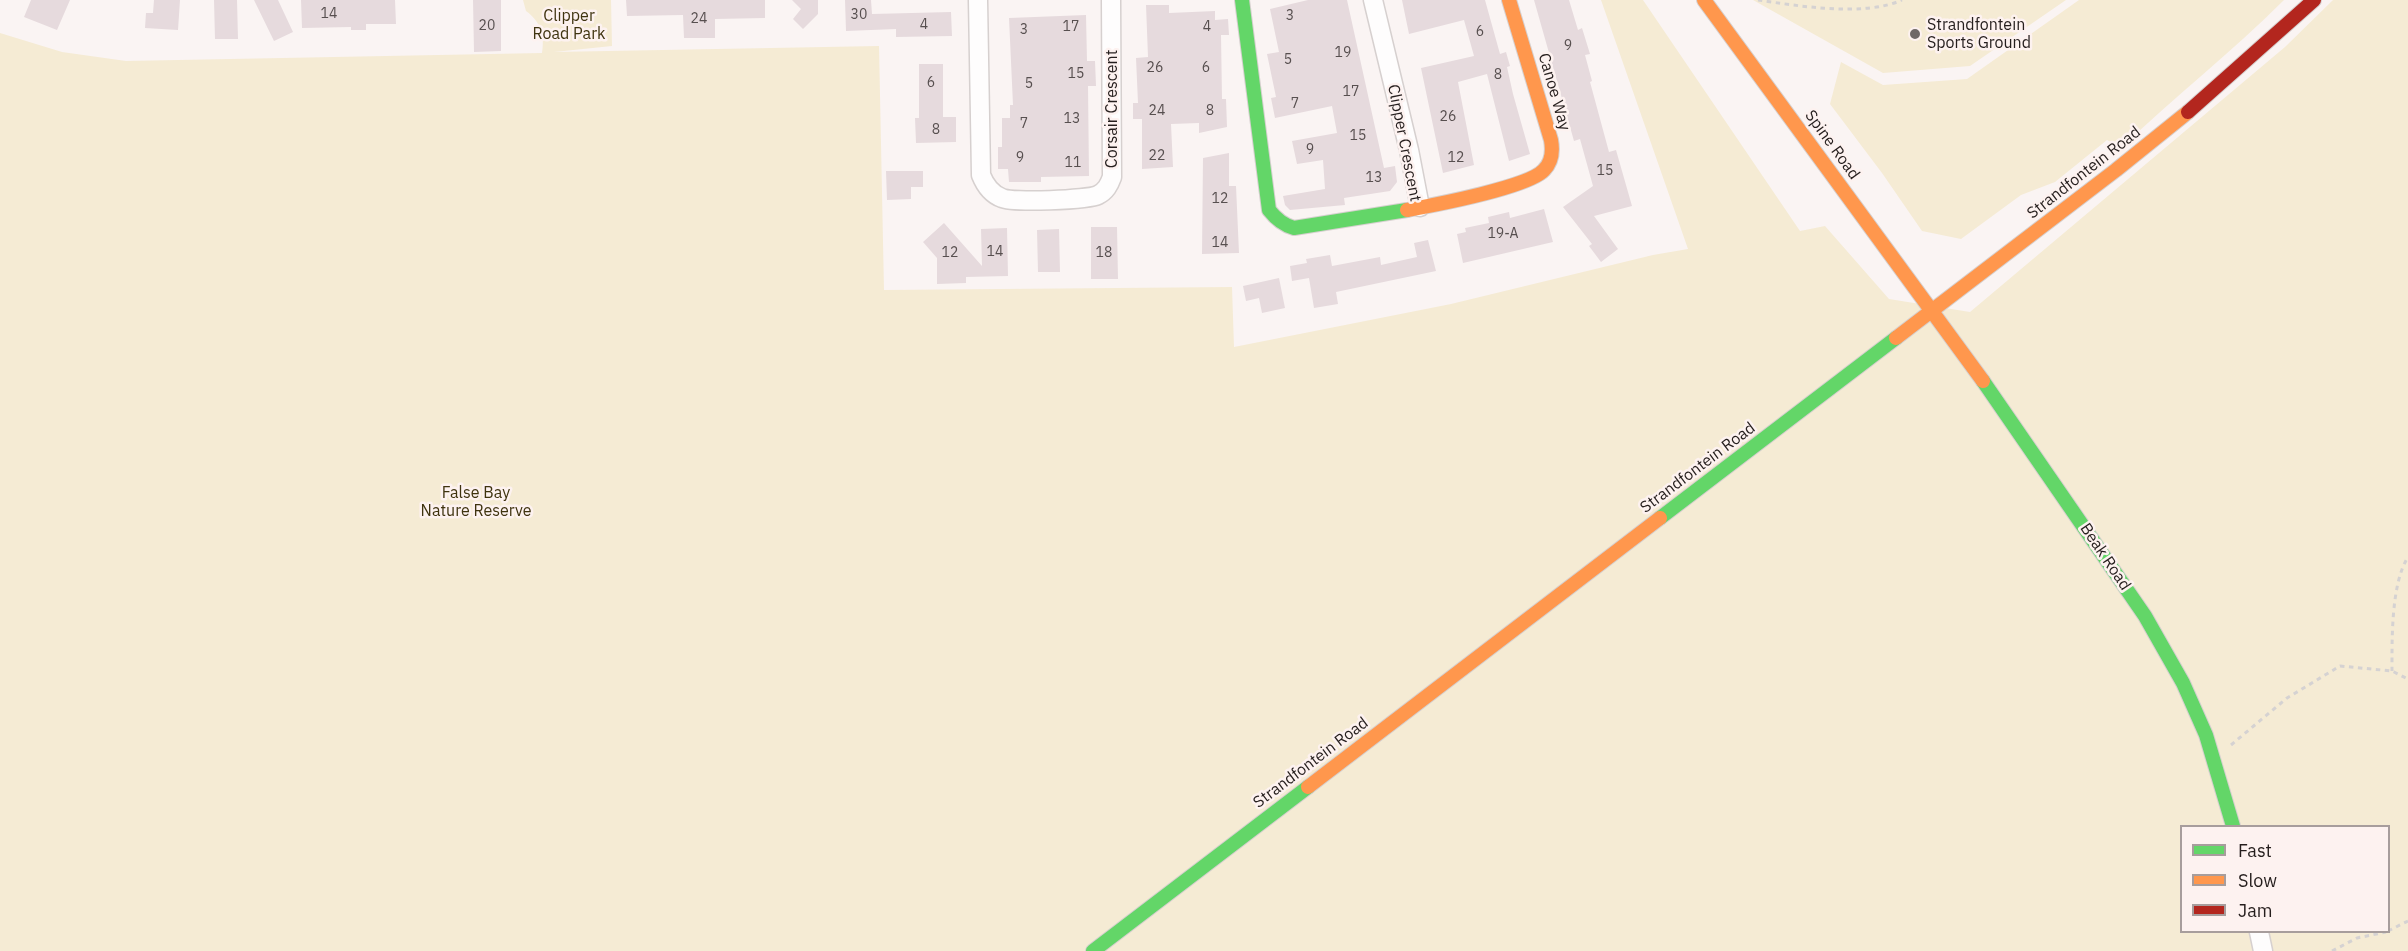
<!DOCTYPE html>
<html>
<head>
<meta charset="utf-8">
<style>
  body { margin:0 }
  #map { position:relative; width:2408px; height:951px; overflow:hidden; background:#faf4f3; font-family:"IBM Plex Sans",sans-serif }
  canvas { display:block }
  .legend { position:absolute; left:2180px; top:825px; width:210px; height:108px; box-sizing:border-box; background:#fdf2f0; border:2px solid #a79d9c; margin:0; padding:8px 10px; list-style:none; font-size:18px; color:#251e1d }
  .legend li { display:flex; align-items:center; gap:12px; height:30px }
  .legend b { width:30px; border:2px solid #a79d9c }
</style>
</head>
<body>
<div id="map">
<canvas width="2408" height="951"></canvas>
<ul class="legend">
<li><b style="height:8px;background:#63d668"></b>Fast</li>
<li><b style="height:8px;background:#ff974d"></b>Slow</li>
<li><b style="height:8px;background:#b3261e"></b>Jam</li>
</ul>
</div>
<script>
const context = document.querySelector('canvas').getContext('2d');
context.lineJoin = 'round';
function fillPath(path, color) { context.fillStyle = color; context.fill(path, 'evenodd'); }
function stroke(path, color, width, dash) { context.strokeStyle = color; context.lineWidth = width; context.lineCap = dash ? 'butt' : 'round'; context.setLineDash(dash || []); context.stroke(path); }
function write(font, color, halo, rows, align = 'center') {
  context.font = font + ' "IBM Plex Sans",sans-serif'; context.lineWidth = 5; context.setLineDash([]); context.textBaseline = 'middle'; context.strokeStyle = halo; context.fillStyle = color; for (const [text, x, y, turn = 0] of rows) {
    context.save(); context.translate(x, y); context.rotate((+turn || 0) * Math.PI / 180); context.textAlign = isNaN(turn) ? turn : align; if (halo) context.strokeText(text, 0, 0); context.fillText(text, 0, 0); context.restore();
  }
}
fillPath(new Path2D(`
  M523,0H611L612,46L554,52L879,46L884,290L1232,287L1234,347L1451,304L1653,255L1688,249L1601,0H1643L1800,231L1825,226L1889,299L1970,312L2285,47L2333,0H2408V951H0V33L62,52L126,61L542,53C545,35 541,22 526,11ZM2182,826H2388V932H2182Z
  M1753,0H2066L1970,66L1883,73Z
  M2079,0H2284C2232,52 2174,97 2121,148L2107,140L2055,182L2021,195L1961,239L1922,231L1882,173L1830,104L1841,62L1883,85L1967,79Z`), '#f5ebd4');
fillPath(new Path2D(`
  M31,0H70L57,30L24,17Z
  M154,0H180L178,30L145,28L146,13H153Z
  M214,0H237L238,39H215Z
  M254,0H278L293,32L274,41Z
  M301,0H395L396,24H366V30H351V27L302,28Z
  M473,0H501V51L474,52Z
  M626,0H765V18L715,19V38H684L683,15L627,16Z
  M792,0H818V14L803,29L793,19L801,9Z
  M845,0H871L872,14L951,12L952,36L896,37V29L846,31Z
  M1308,0H1347L1384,168L1395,166L1397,182L1390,191L1344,198L1345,205L1290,210L1285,205L1283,196L1325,189L1323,160L1297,164L1292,141L1337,133L1332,106L1275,118L1271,98L1276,97L1267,54L1279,52L1270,9Z
  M1402,0H1485L1500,54L1506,52L1510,66L1507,67L1513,94L1530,154L1509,161L1487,74L1458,82L1474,165L1443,173L1421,68L1474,56L1464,20L1409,34Z
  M1534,0H1569L1578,30L1582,28L1590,54L1585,55L1592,81L1590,82L1609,152L1616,150L1632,206L1594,216L1618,249L1601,262L1589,246L1592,244L1563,207L1593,186L1580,139L1574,141Z
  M1146,5H1169V13L1215,11V20L1228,19L1229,35H1221L1222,99H1226L1227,127L1199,133V123L1171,124L1173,167L1142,169V119H1133V103H1138L1136,58L1148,57Z
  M1086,15L1087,61H1095L1096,86H1088L1089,176L1041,177V182H1009L1008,169H998V147H1002V118H1010V105H1013L1009,18Z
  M919,64H943V117H956V142L916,143L915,118H919Z
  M1229,153V186H1236L1239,253L1202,254L1203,158Z
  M886,171H923V187H911V199L887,200Z
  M1544,209L1553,242L1463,263L1457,234L1466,232L1465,228L1489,223L1488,217L1509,212L1510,218Z
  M944,223L982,266L981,229L1007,228L1008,276L966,277V283L937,284V258L923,242Z
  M1091,227H1117L1118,279H1091Z
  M1059,229L1060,272H1038L1037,230Z
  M1428,240L1436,271L1336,292L1338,304L1314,308L1309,278L1292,281L1290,266L1307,263L1306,259L1330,255L1332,266L1380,257L1381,265L1417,257L1414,243Z
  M1279,278L1285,308L1262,313L1259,298L1246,301L1243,286Z`), '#e6dadd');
const street = new Path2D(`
  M978,0L981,175C985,185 991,194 1002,198C1012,203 1088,200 1098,195C1106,191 1109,185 1112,177L1111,0
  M1373,0L1409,150L1420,207
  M2259,932L2263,951`);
const fast = new Path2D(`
  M1242,0L1269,210C1276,219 1283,225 1294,228L1407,210
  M1983,381L2145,616L2183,683L2206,735L2233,826
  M1660,518L1896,338
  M1093,951L1308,787`);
const slow = new Path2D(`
  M1704,0L1983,381
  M1407,210C1434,205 1529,187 1544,170C1552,162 1553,151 1551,140L1509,0
  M1896,338L2116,170L2188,112
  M1308,787L1660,518`);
const jam = new Path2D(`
  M2188,112L2314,0`);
stroke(street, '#d6d0cf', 21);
stroke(fast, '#d6d0cf', 16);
stroke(slow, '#d6d0cf', 16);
stroke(jam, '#d6d0cf', 16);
stroke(new Path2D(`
  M1758,0C1799,6 1864,17 1902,0
  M2392,671C2392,639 2391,584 2408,557
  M2231,745L2287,698L2340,666L2392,671L2408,679
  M2388,931L2408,921
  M2332,951L2357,938L2386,932`), '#d5d2d2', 3, [4.5, 4.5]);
stroke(street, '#fefdfd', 18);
stroke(fast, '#63d668', 14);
stroke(slow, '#ff974d', 14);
stroke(jam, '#b3261e', 14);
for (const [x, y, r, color] of [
  [1915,34,6,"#706968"]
]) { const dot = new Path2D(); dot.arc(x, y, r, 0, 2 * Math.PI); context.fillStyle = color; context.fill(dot); stroke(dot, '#fdf2f0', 2); }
write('14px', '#574f4f', null, [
  ["14",329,14],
  ["30",859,15],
  ["3",1290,16],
  ["24",699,19],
  ["4",924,25],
  ["20",487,26],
  ["17",1071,27],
  ["4",1207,27],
  ["3",1024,30],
  ["6",1480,32],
  ["9",1568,46],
  ["19",1343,53],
  ["5",1288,60],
  ["26",1155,68],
  ["6",1206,68],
  ["15",1076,74],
  ["8",1498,75],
  ["6",931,83],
  ["5",1029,84],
  ["17",1351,92],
  ["7",1295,104],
  ["24",1157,111],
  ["8",1210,111],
  ["26",1448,117],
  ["13",1072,119],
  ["7",1024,124],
  ["8",936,130],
  ["15",1358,136],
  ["9",1310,150],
  ["22",1157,156],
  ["9",1020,158],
  ["12",1456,158],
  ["11",1073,163],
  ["15",1605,171],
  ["13",1374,178],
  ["12",1220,199],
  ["19-A",1503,234],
  ["14",1220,243],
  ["14",995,252],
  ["12",950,253],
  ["18",1104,253]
]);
write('16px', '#3f330f', '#fdf2f0', [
  ["Clipper",569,16],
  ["Road Park",569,34],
  ["False Bay",476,493],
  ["Nature Reserve",476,511]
]);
write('16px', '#251e1d', '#fdf2f0', [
  ["Strandfontein",1927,25],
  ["Sports Ground",1927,43]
], 'left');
write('16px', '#251e1d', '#fdf2f0', [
  ["Canoe Way",1554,92,74],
  ["Corsair Crescent",1112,109,-90],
  ["Clipper Crescent",1404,143,79],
  ["Spine Road",1832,145,54],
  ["Strandfontein Road",2084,173,-38],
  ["Strandfontein Road",1698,468,-37],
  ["Beak Road",2105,557,56],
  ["Strandfontein Road",1311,763,-37]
]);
</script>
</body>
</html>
